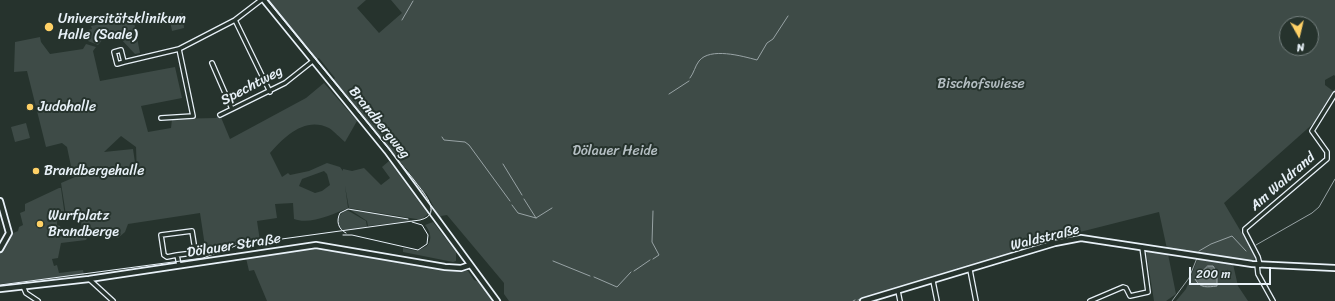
<!DOCTYPE html>
<html>
<head>
<meta charset="utf-8">
<style>
  body { margin:0 }
  #map { position:relative; width:1335px; height:301px; overflow:hidden; background:#26332d; font-family:Sriracha,sans-serif }
  canvas { display:block }
  .north { position:absolute; left:1279px; top:16px; width:40px; height:40px; box-sizing:border-box; background:#26332d; border:1px solid #747f7e; border-radius:50%; rotate:172deg; font-size:11px; font-weight:700; line-height:16px; text-align:center; color:#e8f1f8 }
  .north::after { content:''; display:block; margin:auto; width:14px; height:18px; background:#ffd166; clip-path:polygon(50% 0,100% 100%,50% 72%,0 100%) }
  .scale { position:absolute; left:1189px; top:267px; width:82px; height:18px; box-sizing:border-box; border:2px solid #e8f1f8; border-top:0; padding-left:5px; font-size:12px; line-height:14px; white-space:nowrap; color:#e8f1f8; -webkit-text-stroke:3px #26332d; paint-order:stroke }
</style>
</head>
<body>
<div id="map">
<canvas width="1335" height="301"></canvas>
<div class="north">N</div>
<div class="scale">200 m</div>
</div>
<script>
const context = document.querySelector('canvas').getContext('2d');
context.lineJoin = 'round';
function fillPath(path, color) { context.fillStyle = color; context.fill(path, 'evenodd'); }
function stroke(path, color, width, dash) { context.strokeStyle = color; context.lineWidth = width; context.lineCap = dash ? 'butt' : 'round'; context.setLineDash(dash || []); context.stroke(path); }
function write(font, color, halo, rows, align = 'center') {
  context.font = font + ' Sriracha,sans-serif'; context.lineWidth = 4; context.setLineDash([]); context.textBaseline = 'middle'; context.strokeStyle = halo; context.fillStyle = color; for (const [text, x, y, turn = 0] of rows) {
    context.save(); context.translate(x, y); context.rotate((+turn || 0) * Math.PI / 180); context.textAlign = isNaN(turn) ? turn : align; if (halo) context.strokeText(text, 0, 0); context.fillText(text, 0, 0); context.restore();
  }
}
fillPath(new Path2D(`
  M266,0H366L357,8L379,33L402,13L391,0H1335V76L1334,75L1325,80V85L1333,91L1335,89V93L1315,122L1224,203L1256,257L1252,262L1167,249L1159,212L1076,233L1066,239L858,301H509L504,294V283L447,215L441,216L444,225C436,214 433,204 426,193L423,194L430,205L403,169L407,173L409,171L403,166L402,167L350,103L351,102L344,92L342,93L332,81L335,78L319,58L315,60L310,54L312,52L304,43L303,44ZM1287,24H1311V48H1287Z
  M183,13L184,28L172,31L169,16Z
  M133,17L140,53L135,54L118,36L104,38L98,45L88,41V30L92,29L91,26Z
  M40,37L41,42L50,54L83,49L86,44L96,47L93,51L100,81L175,67L182,98L141,106L148,132L171,128L172,119L216,118L220,115L230,139L306,98L324,83L357,121L345,142C340,138 334,131 329,128C305,116 284,137 270,153L282,177L288,173L290,175L309,171L327,163L340,167L343,171V169L352,171L364,168L381,185L390,178L382,167L389,161L428,214L422,219H416L349,208L345,186L348,208C333,214 310,225 294,219L293,203L275,204L277,218L257,221L260,241L236,244L220,251L206,253L200,213L128,224L125,232L118,238L82,234L81,218L86,216L85,215L81,217L76,215H66L61,183L75,177L69,176L72,171L67,147L62,143L46,147L27,71L14,72L15,42ZM121,136L136,147L137,176L133,149L104,152ZM324,171L327,174L330,185L322,191L315,193L299,186L302,179Z
  M26,123L30,138L15,142L11,127Z
  M59,188H61L65,217L63,220L57,221V225L60,226L64,235L87,238L86,240L61,243L58,258L52,259L54,266L57,265L59,273L83,270L84,275L0,284V253L11,234L18,231L19,227L23,225L20,213L25,211V204Z
  M349,209L411,220V221L368,226L367,221Z
  M347,210L366,221L367,227L343,231C336,223 337,214 347,210Z
  M433,222L456,252V261L453,262L403,252V248L417,251L427,246C433,239 430,231 425,225Z
  M316,245L402,259L446,271H468L474,280L479,282L494,301H267L254,270L249,271L246,258Z
  M1146,251L1168,254L1176,294L1166,301H1154Z
  M1198,258L1233,264L1238,286L1248,301H1176L1186,289Z`), '#3e4b47');
const water = new Path2D(`
  M1208,266H1213L1217,272V286C1208,287 1200,289 1195,279Z`);
fillPath(water, '#636f6d');
stroke(water, '#98a3a5', 1);
stroke(new Path2D(`
  M402,20L413,1
  M690,78C694,73 695,66 699,61C710,47 742,56 757,60L767,43L773,39L788,16
  M669,94L689,81
  M442,137L444,140L465,142L469,145L510,201
  M503,164L522,195
  M524,199L536,218
  M512,205L518,213L536,218L552,208
  M653,211L652,242L659,255L653,259
  M1057,240L1064,239
  M1256,245L1312,213L1319,207L1335,179
  M1199,251L1211,244L1232,236L1246,251
  M553,261L590,276
  M634,271L650,260
  M594,277L617,287L631,272
  M858,300L880,293
  M853,301L855,300
  M1172,301L1189,278L1197,258`), '#98a3a5', 1);
const street = new Path2D(`
  M235,20L270,92
  M124,62L121,50L114,52L117,64L124,62L179,49L235,20L261,0
  M212,63L232,109
  M220,115L285,83L314,60
  M161,118L193,116L179,49
  M177,255L167,257L164,255L161,235L192,231L195,250L193,253L177,255L179,265
  M1257,264L1258,274L1273,301
  M1260,265L1258,257L1245,232V229L1327,159V152L1312,131L1335,94
  M970,270L976,301
  M89,279L113,301
  M933,281L937,301
  M23,286L26,293L38,301
  M898,291L900,301
  M1090,301L1123,287L1126,288L1130,296L1148,292L1142,247`);
const secondary = new Path2D(`
  M264,0L387,151L497,301
  M0,201L9,233L0,249
  M0,289L89,279L316,245L445,267L461,268L470,265
  M863,301L1055,243L1081,238L1252,264L1335,268`);
stroke(street, '#e8f1f8', 6);
stroke(secondary, '#e8f1f8', 8);
stroke(street, '#26332d', 3.5);
stroke(secondary, '#26332d', 4.5);
stroke(new Path2D(`
  M346,233C338,229 336,221 340,213L348,209L408,219
  M343,235H352L418,250L427,244L428,235L422,225L412,222
  M0,285L203,258L238,245L420,220C445,214 421,190 414,180L267,0`), '#e8f1f8', 1);
for (const [x, y, r, color] of [
  [49,27,5,"#ffd166"],
  [30,107,4,"#ffd166"],
  [36,171,4,"#ffd166"],
  [40,224,4,"#ffd166"]
]) { const dot = new Path2D(); dot.arc(x, y, r, 0, 2 * Math.PI); context.fillStyle = color; context.fill(dot); stroke(dot, '#26332d', 1.5); }
write('14px', '#e8f1f8', '#26332d', [
  ["Universitätsklinikum",58,19],
  ["Halle (Saale)",58,35],
  ["Judohalle",38,107],
  ["Brandbergehalle",44,171],
  ["Wurfplatz",48,216],
  ["Brandberge",48,232]
], 'left');
write('14px', '#b5bfc3', '#26332d', [
  ["Bischofswiese",981,84],
  ["Dölauer Heide",615,151]
]);
write('14px', '#e8f1f8', '#26332d', [
  ["Spechtweg",252,86,-28],
  ["Brandbergweg",379,123,51],
  ["Am Waldrand",1283,182,-41],
  ["Waldstraße",1045,238,-14],
  ["Dölauer Straße",234,246,-9]
]);
</script>
</body>
</html>
